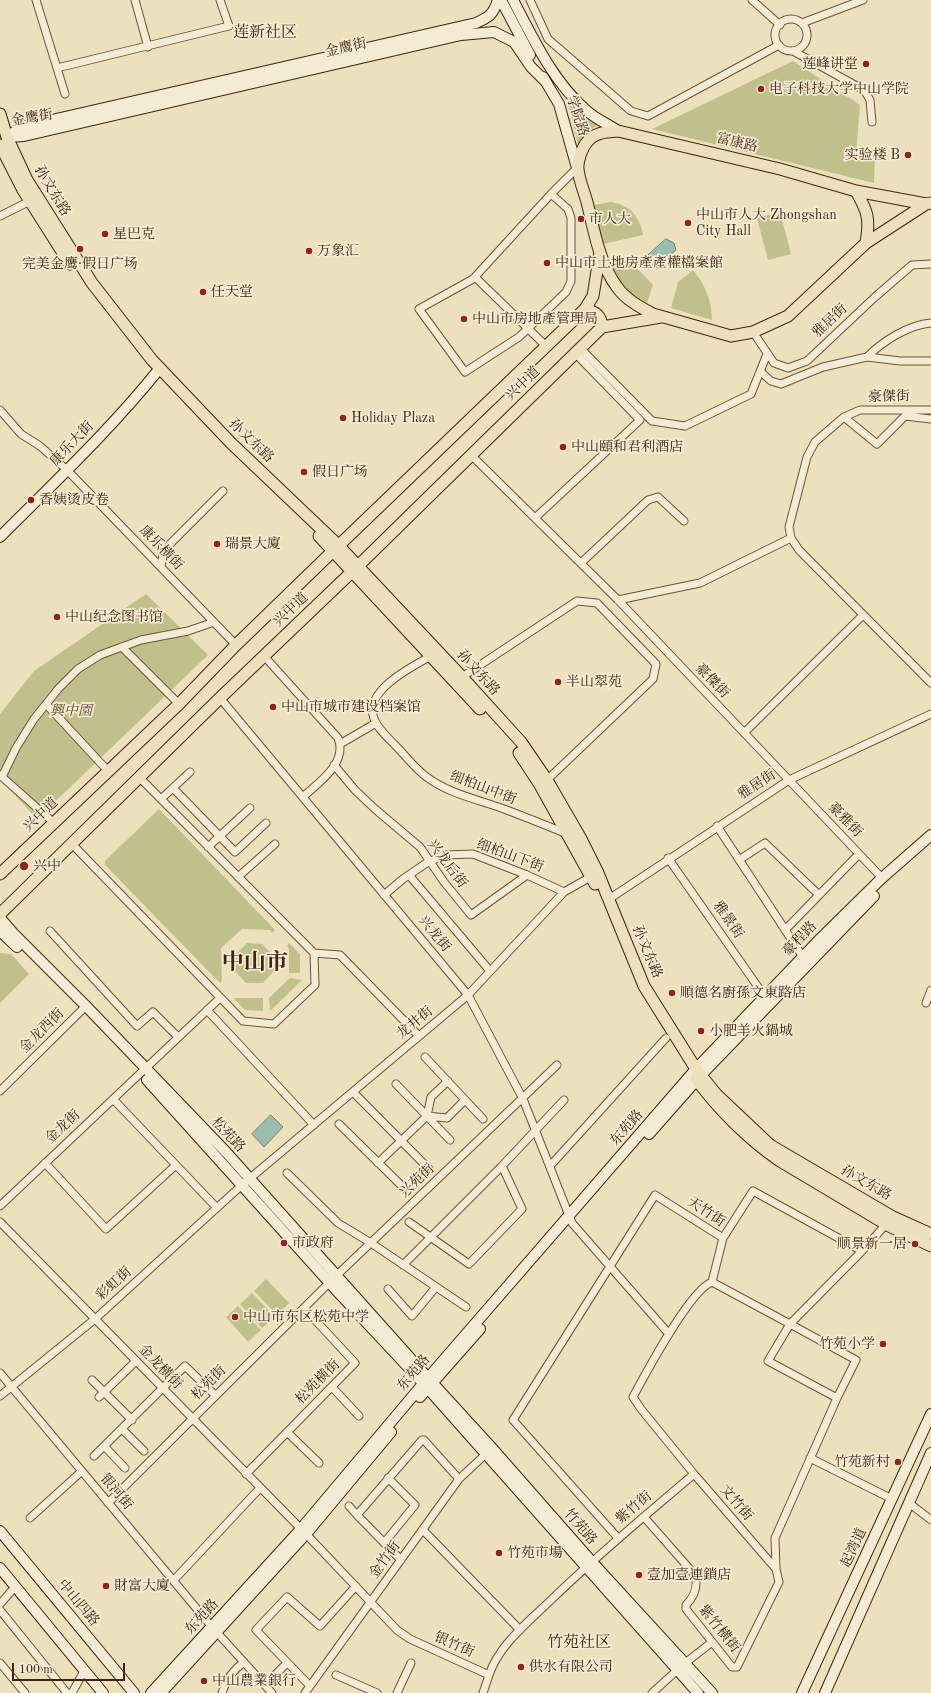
<!DOCTYPE html>
<html>
<head>
<meta charset="utf-8">
<style>
  body { margin:0 }
  #map { position:relative; width:931px; height:1693px; overflow:hidden; background:#ede0bd; font-family:"Old Standard TT",serif }
  canvas { display:block }
  .scale { position:absolute; left:12px; top:1663px; width:113px; height:18px; box-sizing:border-box; border:2px solid #43230d; border-top:0; padding-left:5px; font-size:12px; line-height:14px; white-space:nowrap; color:#43230d; -webkit-text-stroke:3px #f3ebd4; paint-order:stroke }
</style>
</head>
<body>
<div id="map">
<canvas width="931" height="1693"></canvas>
<div class="scale">100 m</div>
</div>
<script>
const context = document.querySelector('canvas').getContext('2d');
context.lineJoin = 'round';
function fillPath(path, color) { context.fillStyle = color; context.fill(path, 'evenodd'); }
function stroke(path, color, width, dash) { context.strokeStyle = color; context.lineWidth = width; context.lineCap = dash ? 'butt' : 'round'; context.setLineDash(dash || []); context.stroke(path); }
function write(font, color, halo, rows, align = 'center') {
  context.font = font + ' "Old Standard TT","Noto Serif SC",serif'; context.lineWidth = 3.5; context.setLineDash([]); context.textBaseline = 'middle'; context.strokeStyle = halo; context.fillStyle = color; for (const [text, x, y, turn = 0] of rows) {
    context.save(); context.translate(x, y); context.rotate((+turn || 0) * Math.PI / 180); context.textAlign = isNaN(turn) ? turn : align; if (halo) context.strokeText(text, 0, 0); context.fillText(text, 0, 0); context.restore();
  }
}
fillPath(new Path2D(`
  M793,61L860,105L856,154L875,159L874,183L652,129Z
  M566,95L603,125C589,126 583,136 579,148Z
  M611,202C630,205 640,217 643,235L603,244L594,205Z
  M780,212L791,254L768,260L757,218Z
  M629,260L653,285L647,303C629,296 619,282 610,265Z
  M693,270C705,284 712,301 712,320L671,308L678,282Z
  M146,594L208,655L37,819L0,779V714L34,671Z
  M159,809L275,930L272,933L270,930L242,929L221,948L222,980L220,983L105,865V861Z
  M247,943L262,944L274,956V971L263,983H246L235,971V955Z
  M289,943L300,954V973H289V949L287,946Z
  M0,953L11,954L29,974L0,1003Z
  M290,978L302,980L270,1011L269,998Z
  M236,998H263V1011L245,1010L234,999Z
  M266,1279L289,1303L277,1315L254,1291Z
  M252,1293L275,1317L262,1328L240,1304Z
  M238,1306L261,1330L248,1342L226,1317Z`), '#c0c08c');
const water = new Path2D(`
  M666,239L674,243L676,250L656,267L648,266L645,263V258Z
  M271,1115L283,1127L264,1147L252,1134Z`);
fillPath(water, '#9abdad');
stroke(water, '#777f6d', 1);
const street = new Path2D(`
  M36,0L65,94
  M135,0L148,47
  M530,0L548,39L631,111L648,116L779,45
  M752,0L780,25
  M775 35a16 16 0 1 1 32 0a16 16 0 1 1-32 0Z
  M802,23L863,0
  M793,51L864,90L870,100L872,122
  M57,68L229,26L220,0
  M551,194L568,209L571,218V281L566,292L519,337L465,372L419,309L473,279L551,194L577,168
  M0,216L30,201
  M475,277L546,346
  M753,332L774,363L788,368L807,361L875,297L912,265L931,264
  M581,349L652,421L685,426L751,394L767,354
  M867,357C883,341 908,325 931,323
  M761,372L771,381L781,384L823,367L867,357L900,361H931
  M0,410L21,434L40,446L67,470L236,645
  M931,410H860L844,417L815,442L807,457L789,527L791,538L799,550L931,683
  M844,417L877,444L905,416L931,419
  M471,455L618,600L882,878
  M535,518L640,420L576,354
  M581,563L648,500L658,497L684,521
  M161,566L164,550L223,491
  M618,600L700,583L791,538
  M122,647L179,704
  M264,656L338,738C348,763 319,782 303,797
  M431,656C413,666 367,689 373,715C375,726 387,737 394,744C404,754 413,766 424,775C448,794 477,799 504,809C525,817 546,825 567,834
  M462,677L577,601L597,603L656,664L653,679L547,780
  M220,698L468,995L523,1099L572,1223L669,1334
  M46,704L108,771
  M744,733L863,615
  M340,744L376,723
  M334,765L355,790L375,809L420,847L444,882L471,915L527,875
  M0,775L54,823
  M2,777L16,748L34,719L59,688L78,669L100,655L141,640L188,631L214,622
  M139,777L314,953L340,955L419,1036
  M173,788L235,852L266,823
  M161,799L190,772
  M717,826L803,957
  M72,844L243,1021L274,1024L315,985L314,953
  M208,847L250,808
  M668,858L765,997
  M739,860L765,843L819,895
  M409,875L490,971
  M238,877L275,844
  M384,895L403,879L425,864L444,855L473,854L527,875L564,892
  M609,899L789,780L931,714
  M785,930L859,854
  M50,931L137,1026L153,1012L178,1037
  M926,1003L931,990
  M207,1010L314,1125
  M425,1057L483,1119
  M396,1084L450,1140
  M0,1091L86,1006
  M353,1092L429,1169
  M113,1099L217,1208
  M427,1116L447,1118L465,1100
  M339,1124L407,1191
  M45,1163L106,1229L176,1165
  M378,1163L427,1116L431,1097L448,1081
  M550,1166L666,1038
  M287,1173L338,1223L371,1243L466,1307
  M0,1206L220,998
  M0,1222L306,1534L397,1630L410,1639L489,1675C499,1645 528,1622 550,1601C596,1556 645,1516 694,1474
  M409,1222L469,1264L522,1209L502,1166
  M403,1265L502,1166L564,1100
  M712,1282L723,1238
  M388,1289L412,1316L436,1287
  M0,1373L212,1627L272,1693
  M92,1380L132,1420
  M332,1387L359,1416
  M0,1396L95,1319L242,1185L468,995L564,892L594,875
  M99,1397L136,1361
  M837,1398L768,1361L790,1324L712,1282C690,1290 646,1373 633,1397L641,1409L694,1474L776,1569L775,1538L837,1398L856,1360L790,1324L862,1251L888,1222
  M122,1429L144,1451
  M287,1432L319,1463
  M104,1446L125,1468
  M94,1456L185,1366L215,1395
  M810,1458L892,1499
  M246,1474L355,1363L304,1308
  M108,1503L336,1276L557,1065
  M909,1503L931,1520
  M349,1506L357,1515L422,1440H424L459,1479
  M357,1515L401,1560
  M644,1517L695,1575C698,1587 695,1596 686,1605V1609L732,1667H737L779,1582L776,1569
  M30,1518L82,1471
  M423,1530L520,1630
  M618,1538L513,1420L655,1195L723,1238L753,1191L862,1251
  M384,1543L415,1505L388,1478
  M174,1580L260,1488
  M0,1604L15,1587
  M0,1610L67,1693
  M0,1663L25,1693
  M336,1675L377,1693
  M265,1685L287,1663
  M310,1686L256,1630L287,1597L320,1626L356,1586
  M72,1693L84,1671
  M222,1693C226,1679 233,1670 244,1662
  M305,1693L459,1479L488,1452
  M397,1693L411,1663
  M483,1693L489,1675
  M652,1693L684,1664L712,1642`);
const secondary = new Path2D(`
  M501,0L530,55
  M513,0C534,40 553,82 587,111C596,119 608,124 618,131
  M543,77L559,104L577,168
  M7,137L24,136L461,35L494,32L514,42L531,67L546,82
  M7,137L21,127L476,23C489,17 493,15 498,0
  M0,537C55,482 112,428 160,368
  M0,918L13,933L86,1006L226,1152L428,1378L492,1448L592,1562L712,1693
  M0,931L17,947
  M147,1080L337,1291L423,1383L698,1693
  M649,1134L701,1075L874,896
  M420,1397L480,1329
  M0,1531L134,1693
  M0,1568L103,1693
  M151,1693L300,1530L428,1378L696,1069L821,938L882,878L931,835
  M161,1693L306,1534L391,1432
  M802,1693L931,1414
  M825,1693L931,1453`);
const primary = new Path2D(`
  M0,114L7,137L27,180L92,283L152,360L231,443L338,545L462,677L521,742L547,780L580,837L598,873L644,986L696,1069L716,1094L770,1145L893,1217L931,1234
  M0,145L23,190L70,264
  M856,191C868,212 870,219 866,243
  M926,204L866,243L788,316L753,332L731,336L653,314C640,307 626,300 617,287C599,263 594,230 587,202C584,191 579,180 578,169C577,162 582,147 588,141C595,132 607,132 618,131L780,169L856,191L926,204L931,203
  M585,309C596,312 601,315 602,327
  M602,327L661,317
  M319,536L480,709
  M519,753L540,785L595,884
  M0,874L179,704L236,645L333,551L585,309L593,296L600,252
  M0,914L220,698L358,566L602,327
  M696,1079C718,1109 749,1140 780,1161L889,1226L931,1246`);
stroke(street, '#6e5239', 9);
stroke(secondary, '#43230d', 12);
stroke(primary, '#43230d', 13);
stroke(street, '#f3ebd4', 7);
stroke(secondary, '#f3ebd4', 10);
stroke(primary, '#ede0bd', 11);
for (const [x, y, r, color] of [
  [866,64,4,"#8f2418"],
  [761,89,4,"#8f2418"],
  [908,155,4,"#8f2418"],
  [581,219,4,"#8f2418"],
  [688,223,4,"#8f2418"],
  [105,234,4,"#8f2418"],
  [80,249,4,"#8f2418"],
  [309,251,4,"#8f2418"],
  [547,263,4,"#8f2418"],
  [203,292,4,"#8f2418"],
  [464,319,4,"#8f2418"],
  [343,418,4,"#8f2418"],
  [563,447,4,"#8f2418"],
  [304,472,4,"#8f2418"],
  [31,500,4,"#8f2418"],
  [217,544,4,"#8f2418"],
  [57,617,4,"#8f2418"],
  [558,682,4,"#8f2418"],
  [273,707,4,"#8f2418"],
  [24,866,5,"#8f2418"],
  [672,993,4,"#8f2418"],
  [701,1031,4,"#8f2418"],
  [284,1243,4,"#8f2418"],
  [915,1244,4,"#8f2418"],
  [235,1317,4,"#8f2418"],
  [883,1344,4,"#8f2418"],
  [898,1462,4,"#8f2418"],
  [499,1553,4,"#8f2418"],
  [639,1575,4,"#8f2418"],
  [106,1586,4,"#8f2418"],
  [521,1667,4,"#8f2418"],
  [204,1681,4,"#8f2418"]
]) { const dot = new Path2D(); dot.arc(x, y, r, 0, 2 * Math.PI); context.fillStyle = color; context.fill(dot); stroke(dot, '#f3ebd4', 1.5); }
write('14px', '#43230d', '#f3ebd4', [
  ["金鹰街",346,48,-13],
  ["学院路",577,116,71],
  ["金鹰街",32,118,-9],
  ["富康路",737,143,13],
  ["孙文东路",52,191,59],
  ["雅居街",830,321,-43],
  ["兴中道",523,384,-44],
  ["豪傑街",889,397,-1],
  ["孙文东路",251,441,44],
  ["康乐大街",72,444,-46],
  ["康乐横街",161,548,46],
  ["兴中道",291,610,-44],
  ["孙文东路",478,673,48],
  ["豪傑街",712,681,46],
  ["雅居街",757,785,-33],
  ["细柏山中街",483,788,21],
  ["兴中道",41,815,-44],
  ["豪雅街",845,820,46],
  ["细柏山下街",510,856,20],
  ["兴龙后街",447,864,53],
  ["雅景街",728,920,55],
  ["兴龙街",434,934,50],
  ["豪程路",800,939,-46],
  ["孙文东路",647,952,67],
  ["龙井街",415,1023,-40],
  ["金龙西街",42,1031,-45],
  ["金龙街",63,1127,-43],
  ["东苑路",627,1128,-49],
  ["松苑路",228,1135,47],
  ["兴苑街",417,1181,-43],
  ["孙文东路",866,1183,30],
  ["天竹街",706,1212,33],
  ["彩虹街",114,1284,-42],
  ["金龙横街",160,1367,46],
  ["东苑路",414,1373,-50],
  ["松苑横街",318,1382,-45],
  ["松苑街",209,1383,-45],
  ["银河街",116,1492,50],
  ["文竹街",736,1503,49],
  ["紫竹街",634,1508,-40],
  ["竹苑路",580,1527,49],
  ["起湾道",854,1548,-65],
  ["金竹街",385,1560,-54],
  ["中山四路",78,1603,50],
  ["东苑路",202,1617,-48],
  ["紫竹横街",719,1629,51],
  ["银竹街",454,1645,24]
]);
write('14px', '#43230d', '#f3ebd4', [
  ["莲峰讲堂",858,64,"right"],
  ["电子科技大学中山学院",769,89],
  ["实验楼 B",900,155,"right"],
  ["中山市人大 Zhongshan",696,215],
  ["City Hall",696,231],
  ["市人大",589,219],
  ["星巴克",113,234],
  ["万象汇",317,251],
  ["中山市土地房產產權檔案館",555,263],
  ["完美金鹰·假日广场",80,264,"center"],
  ["任天堂",211,292],
  ["中山市房地產管理局",472,319],
  ["Holiday Plaza",351,418],
  ["中山頤和君利酒店",571,447],
  ["假日广场",312,472],
  ["香姨烫皮卷",39,500],
  ["瑞景大廈",225,544],
  ["中山纪念图书馆",65,617],
  ["半山翠苑",566,682],
  ["中山市城市建设档案馆",281,707],
  ["兴中",33,866],
  ["順德名廚孫文東路店",680,993],
  ["小肥羊火鍋城",709,1031],
  ["市政府",292,1243],
  ["顺景新一居",907,1244,"right"],
  ["中山市东区松苑中学",243,1317],
  ["竹苑小学",875,1344,"right"],
  ["竹苑新村",890,1462,"right"],
  ["竹苑市場",507,1553],
  ["壹加壹連鎖店",647,1575],
  ["財富大廈",114,1586],
  ["供水有限公司",529,1667],
  ["中山農業銀行",212,1681]
], 'left');
write('italic 14px', '#624a2d', '#f3ebd4', [
  ["興中園",71,711]
]);
write('16px', '#43230d', '#f3ebd4', [
  ["莲新社区",265,33],
  ["竹苑社区",579,1643]
]);
write('bold 22px', '#43230d', '#f3ebd4', [
  ["中山市",255,963]
]);
</script>
</body>
</html>
